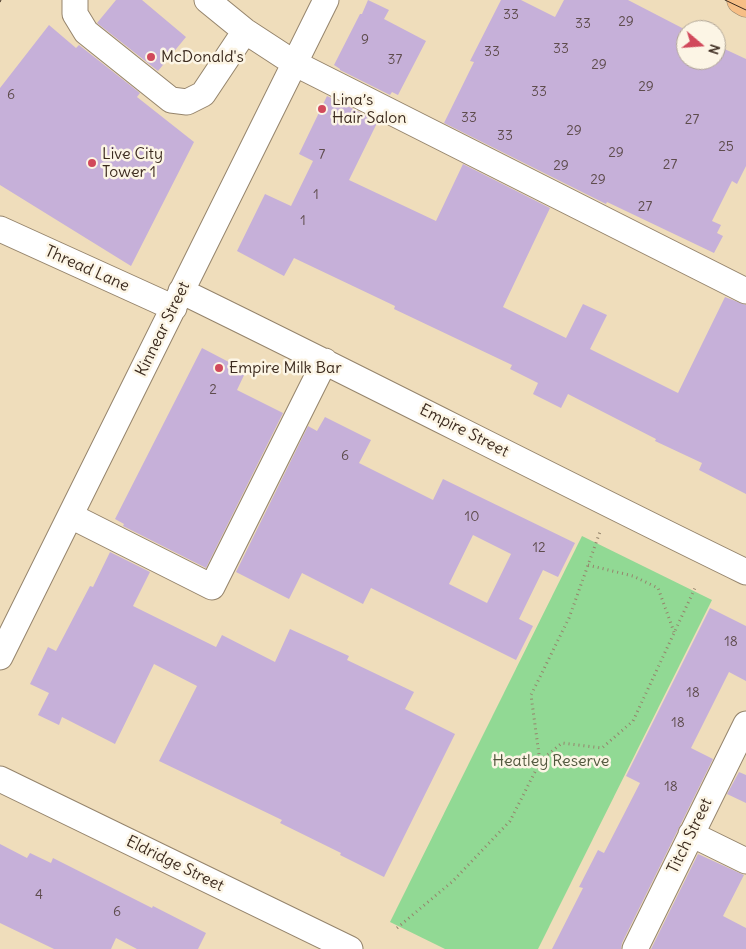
<!DOCTYPE html>
<html>
<head>
<meta charset="utf-8">
<style>
  body { margin:0 }
  #map { position:relative; width:746px; height:949px; overflow:hidden; background:#efddbb; font-family:Delius,sans-serif }
  canvas { display:block }
  .north { position:absolute; left:676px; top:20px; width:50px; height:50px; box-sizing:border-box; background:#fcf5e5; border:1px solid #afa495; border-radius:50%; rotate:108deg; font-size:14px; font-weight:700; line-height:20px; text-align:center; color:#3b2a1e }
  .north::after { content:''; display:block; margin:auto; width:18px; height:22px; background:#d1495b; clip-path:polygon(50% 0,100% 100%,50% 72%,0 100%) }
</style>
</head>
<body>
<div id="map">
<canvas width="746" height="949"></canvas>
<div class="north">N</div>
</div>
<script>
const context = document.querySelector('canvas').getContext('2d');
context.lineJoin = 'round';
function fillPath(path, color) { context.fillStyle = color; context.fill(path, 'evenodd'); }
function stroke(path, color, width, dash) { context.strokeStyle = color; context.lineWidth = width; context.lineCap = dash ? 'butt' : 'round'; context.setLineDash(dash || []); context.stroke(path); }
function write(font, color, halo, rows, align = 'center') {
  context.font = font + ' Delius,sans-serif'; context.lineWidth = 5; context.setLineDash([]); context.textBaseline = 'middle'; context.strokeStyle = halo; context.fillStyle = color; for (const [text, x, y, turn = 0] of rows) {
    context.save(); context.translate(x, y); context.rotate((+turn || 0) * Math.PI / 180); context.textAlign = isNaN(turn) ? turn : align; if (halo) context.strokeText(text, 0, 0); context.fillText(text, 0, 0); context.restore();
  }
}
fillPath(new Path2D(`
  M582,536L712,600L538,949H445L390,922Z`), '#91d994');
fillPath(new Path2D(`
  M116,0H142L186,37L158,71L97,23Z
  M368,0L389,10L384,19L426,41L398,95L392,92L390,95L340,70V69L334,65L360,14H362Z
  M501,0H521L555,17L564,0H628L686,30V60H716V45L746,59V166L737,184L732,181L712,221L721,225L717,233L723,236L714,253L607,202L606,204L444,123L474,62L470,61Z
  M49,25L76,48L79,45L140,93L137,97L194,142L131,266L0,185V88Z
  M327,96L378,121L349,180L436,221L463,164L550,208L503,307L566,338L583,304L607,315L590,349L678,393L725,297L746,305V494L699,470L702,463L655,441L656,439L568,394L561,408L533,394L538,383L510,369L512,365L394,309L395,306L294,258L284,276L237,251L265,194L291,206L313,161L299,154Z
  M202,348L246,371L237,390L283,413L206,568L123,526L124,524L115,519Z
  M325,417L371,440L359,463L433,500L443,479L575,543L558,577L543,570L519,619L533,626L516,660L371,588L363,604L302,573L289,599L236,572L308,426L317,431ZM473,535L511,554L487,603L449,584Z
  M110,552L150,572L133,606L216,647L222,635L275,662L290,629L349,656L347,660L414,692L405,709L455,734L384,877L340,855L341,853L280,823L282,820L159,761L197,686L154,664L115,744L62,717L59,725L38,715L49,693L30,684L48,647L56,651L90,586L93,587Z
  M710,608L746,626V681L729,672L691,748L713,759L622,943L621,949H552L583,888L579,887L598,850L604,853L640,783L626,776Z
  M739,772L746,775V803L727,794Z
  M0,844L27,858L30,853L51,863L53,858L152,908L153,906L206,933L198,949H137L116,938L111,949H54L0,923Z
  M698,854L744,875L723,916L746,928V949H651Z`), '#c6b0d9');
const minor = new Path2D(`
  M75,0V14L86,32L171,100L187,102L203,94L245,31
  M207,0L245,31L294,63L746,291
  M0,229L174,308
  M181,291C370,383 557,480 746,572
  M71,516L212,587L325,361
  M0,657L326,0
  M0,779L350,949
  M691,834L746,861
  M635,949L746,724`);
const major = new Path2D(`
  M741,0L746,3`);
stroke(minor, '#95846c', 27);
stroke(major, '#95846c', 29);
stroke(new Path2D(`
  M588,565L633,576L658,588L674,632
  M540,761L562,743L602,748L633,721L695,588
  M397,928L453,881L510,821L540,762L531,695L569,618L601,529`), '#95846c', 3, [1, 4]);
stroke(minor, '#fff', 25);
stroke(major, '#f6be86', 28);
stroke(new Path2D(`
  M725,0L746,10
  M0,2L1,0`), '#3b2a1e', 1);
for (const [x, y, r, color] of [
  [151,57,5,"#d1495b"],
  [322,109,5,"#d1495b"],
  [92,163,5,"#d1495b"],
  [219,368,5,"#d1495b"]
]) { const dot = new Path2D(); dot.arc(x, y, r, 0, 2 * Math.PI); context.fillStyle = color; context.fill(dot); stroke(dot, '#fcf5e5', 2); }
write('14px', '#5e4c4d', null, [
  ["33",511,15],
  ["29",626,22],
  ["33",583,24],
  ["9",365,40],
  ["33",561,49],
  ["33",492,52],
  ["37",395,60],
  ["29",599,65],
  ["29",646,87],
  ["33",539,92],
  ["6",11,95],
  ["33",469,118],
  ["27",692,120],
  ["29",574,131],
  ["33",505,136],
  ["25",726,147],
  ["29",616,153],
  ["7",322,155],
  ["27",670,165],
  ["29",561,166],
  ["29",598,180],
  ["1",316,195],
  ["27",645,207],
  ["1",303,221],
  ["2",213,390],
  ["6",345,456],
  ["10",472,517],
  ["12",539,548],
  ["18",731,642],
  ["18",693,693],
  ["18",678,723],
  ["18",671,787],
  ["4",39,895],
  ["6",117,912]
]);
write('16px', '#3b2a1e', '#fcf5e5', [
  ["McDonald's",161,57],
  ["Lina’s",332,100],
  ["Hair Salon",332,118],
  ["Live City",102,154],
  ["Tower 1",102,172],
  ["Empire Milk Bar",229,368]
], 'left');
write('16px', '#3b2a1e', '#fcf5e5', [
  ["Thread Lane",87,269,24],
  ["Kinnear Street",163,329,-64],
  ["Empire Street",464,431,27],
  ["Titch Street",690,836,-64],
  ["Eldridge Street",175,864,26]
]);
write('16px', '#50563c', '#fcf5e5', [
  ["Heatley Reserve",551,761]
]);
</script>
</body>
</html>
